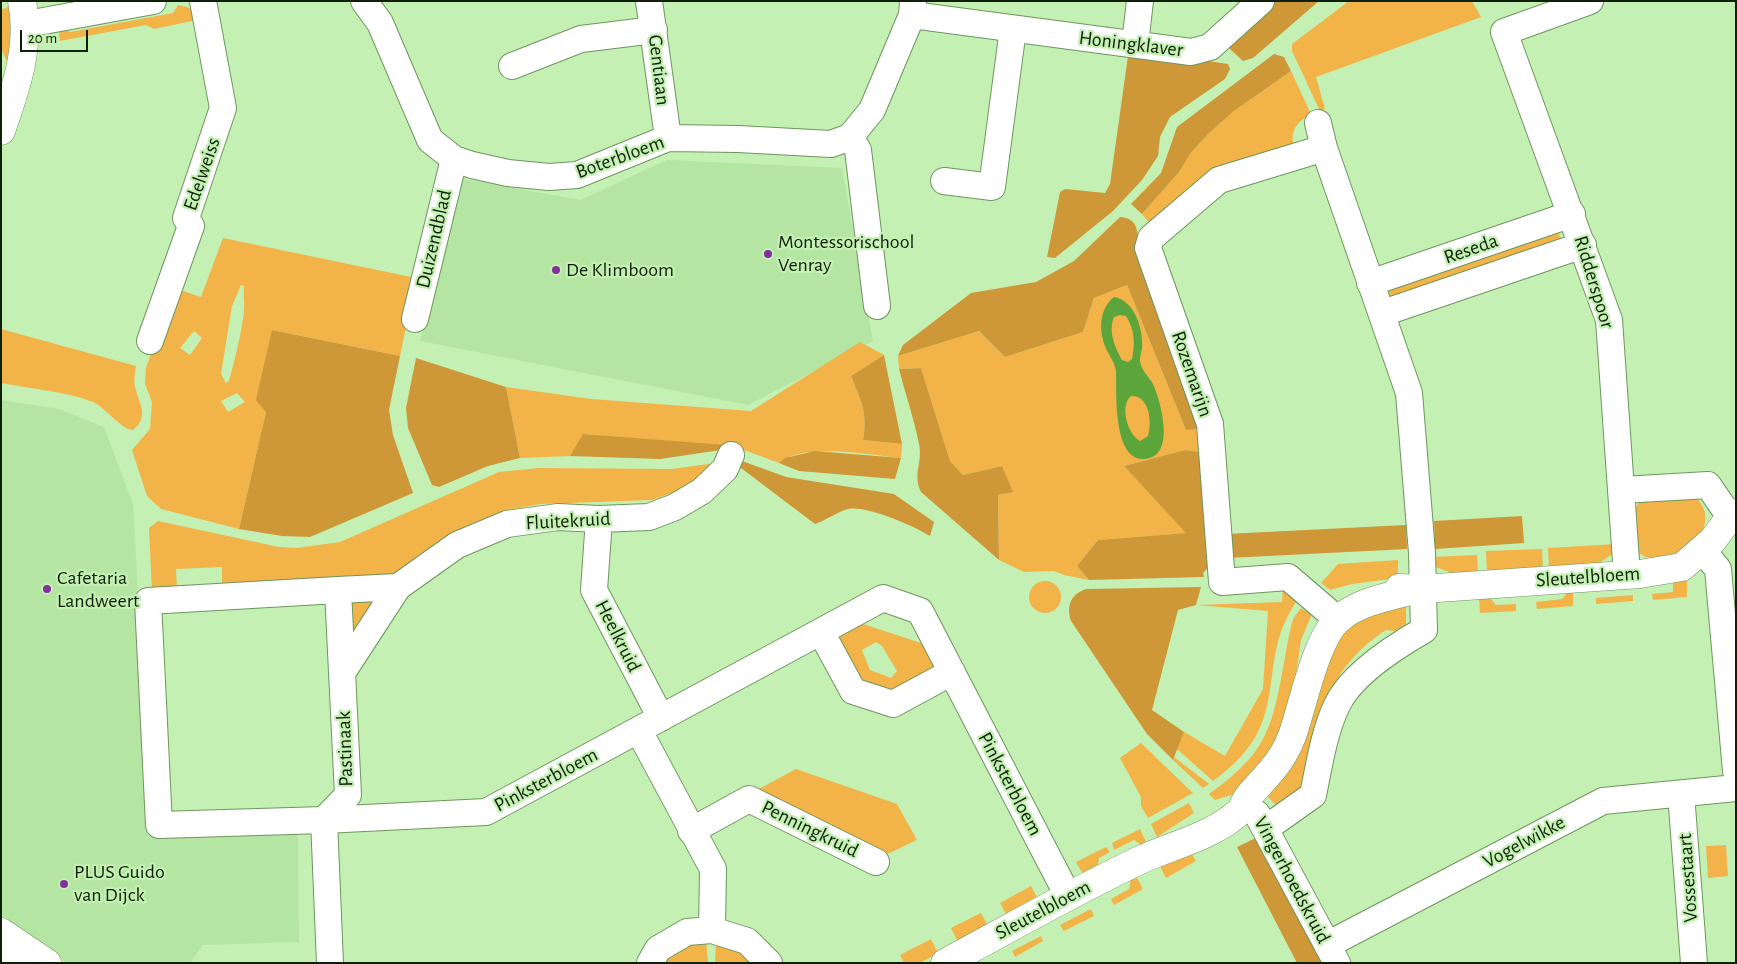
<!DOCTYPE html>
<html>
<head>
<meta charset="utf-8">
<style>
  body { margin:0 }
  #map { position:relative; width:1737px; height:964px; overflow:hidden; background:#c4f1b3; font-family:"Alegreya Sans",sans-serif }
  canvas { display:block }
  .frame { position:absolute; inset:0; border:2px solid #0f2009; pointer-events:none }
  .scale { position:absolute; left:20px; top:30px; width:68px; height:22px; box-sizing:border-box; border:2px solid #0f2009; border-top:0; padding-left:6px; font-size:15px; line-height:18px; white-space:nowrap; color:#0f2009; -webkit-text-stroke:4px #c4f1b3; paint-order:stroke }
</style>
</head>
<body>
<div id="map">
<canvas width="1737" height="964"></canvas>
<div class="frame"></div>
<div class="scale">20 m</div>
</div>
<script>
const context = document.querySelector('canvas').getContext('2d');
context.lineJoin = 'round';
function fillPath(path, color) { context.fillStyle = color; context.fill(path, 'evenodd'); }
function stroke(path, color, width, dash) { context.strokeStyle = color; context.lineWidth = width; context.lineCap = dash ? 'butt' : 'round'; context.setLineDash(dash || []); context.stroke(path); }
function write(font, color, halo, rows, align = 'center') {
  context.font = font + ' "Alegreya Sans",sans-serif'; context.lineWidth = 4.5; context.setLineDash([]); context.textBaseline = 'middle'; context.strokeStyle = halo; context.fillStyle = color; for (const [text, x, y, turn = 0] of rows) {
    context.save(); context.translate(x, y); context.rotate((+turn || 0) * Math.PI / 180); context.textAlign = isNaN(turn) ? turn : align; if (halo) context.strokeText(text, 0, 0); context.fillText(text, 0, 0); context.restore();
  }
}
fillPath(new Path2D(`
  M667,160L842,168L873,341L748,405L420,341L459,178L580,200Z
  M1,400L59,409L104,427L133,504L151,833L298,827L299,942L203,945L190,963H67L1,919Z`), '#b4e5a2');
fillPath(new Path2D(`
  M1349,1H1472L1481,17L1316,77L1325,109L1320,111L1292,51V44Z
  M12,5L10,63L7,62L1,48V10Z
  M178,5L190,8L197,20L154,29L146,25L60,41L58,24L70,32L173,13Z
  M1291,71L1311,114C1296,123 1290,130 1294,147L1152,226L1142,214L1179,172L1190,154L1207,135L1234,111Z
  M1557,227L1562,243L1393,303L1387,288Z
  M223,238L416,278L400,356L272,330L266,412L239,529L161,509L147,496L132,450L150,429L152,402L145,384L146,368L172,291L180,290L201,297ZM241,285L244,286C243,295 245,304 244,312C241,335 235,359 229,381L226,383L221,374L232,306ZM194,331L202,338L190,355L180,348ZM237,393L245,402L228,412L221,401Z
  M1127,285L1186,430L1203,429L1207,453L1185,450L1124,466L1187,533L1098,540L1077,566L1089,580L1064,575L1054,571L1024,572L999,560L998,495L1012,492L1002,466L963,475L950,461L921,368L899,369L898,356L979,331L1005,357L1083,332L1094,298Z
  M1,329L136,366C135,374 133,383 136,390C140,405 149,417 133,430C122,430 106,408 93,402C65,391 31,389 1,383Z
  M860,342L884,355L851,376C861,401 868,413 863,440L902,444L901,458C869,455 805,442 779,463L736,447L584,434L570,456L520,458L506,387L591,399L751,411Z
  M723,462L683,489L652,500L540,504L503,511L443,538L416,557L399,577L222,588V567L176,569L177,591H152L149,528L158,521L279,547L296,548L340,542L499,472L538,468L672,469Z
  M1691,495C1715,507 1706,539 1686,551C1676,557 1663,559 1652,561V558L1645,557L1636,551L1633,512L1642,498Z
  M1616,544L1614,553L1602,561V564L1549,569L1548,548Z
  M1542,549L1543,568L1487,573L1486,551Z
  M1477,555L1478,573L1449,575V572L1436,567L1432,557Z
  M1398,560V578L1352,584L1330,590L1321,583L1338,564Z
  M1687,578V597L1653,600L1652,594L1673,592V583Z
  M1029 597a16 16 0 1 1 32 0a16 16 0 1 1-32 0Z
  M1283,586L1298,598C1291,610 1284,622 1280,635C1270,666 1273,700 1259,730C1249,751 1232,767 1213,781L1177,749L1184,732L1225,756L1263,689L1268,611L1196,605L1282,602Z
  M1573,590V606L1537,609L1536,602L1562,599L1569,591Z
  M352,595L379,599L355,630L350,624Z
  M1633,595V601L1596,604V598Z
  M1490,598L1496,605L1516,604V611L1480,613L1479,599Z
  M1406,602V624L1395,631L1386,630C1367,642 1351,658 1339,676L1341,685L1307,788L1282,804H1275L1268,797L1290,767L1318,681L1346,624Z
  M1309,606L1314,609L1301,640L1296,674L1279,741L1235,794L1215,800L1209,794C1228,780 1246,766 1259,746C1281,711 1282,658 1293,619L1301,608L1305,611Z
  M860,623L924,644L938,669L891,695L858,684L834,638ZM876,642L882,646L897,671L891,678L870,670L862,650Z
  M1141,743L1193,793L1148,818L1141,806V797L1120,758Z
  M1174,757L1209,784L1203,788L1173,760Z
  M796,769L897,804L917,840L883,856L759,789Z
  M1189,803L1194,813L1157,837L1151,824Z
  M1140,829L1146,842L1143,846L1134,840L1114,850L1112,843Z
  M1726,845L1728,876L1708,878L1706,846Z
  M1106,847L1110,852L1099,858L1097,870L1084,876L1076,862Z
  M1189,849L1196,861L1166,878L1159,864Z
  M1136,876L1143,889L1114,905L1111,899L1129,889L1131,879Z
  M1031,886L1038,899L1007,916L1000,903Z
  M1091,909L1094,916L1064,931L1060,925Z
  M981,913L988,926L958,942L951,928Z
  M1041,936L1043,941L1015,957L1012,951Z
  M706,938L708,963H660L676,947Z
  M723,939L760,963H715L716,940Z
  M931,939L938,953L920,963H904L900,955Z`), '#f2b349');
fillPath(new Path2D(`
  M1271,1H1319L1253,58L1243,61L1230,49L1228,40Z
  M1129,49L1228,64L1230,69L1225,79L1170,117L1160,137L1158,156L1142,180L1113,211L1055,258L1047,257L1060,192L1065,189L1105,193L1110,184Z
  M1274,54L1284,57L1291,71L1234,111L1207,135L1190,154L1179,172L1142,214L1131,204L1161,173L1177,127Z
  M1120,217C1134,218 1137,225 1138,238L1203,429L1186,430L1127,285L1094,298L1083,332L1005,357L979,331L898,356L903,345L971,293L1036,282L1074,261Z
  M272,330L400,356L389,410L393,435L413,493L310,537L282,536L239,529L266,412L256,400Z
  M884,355L902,444L863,440C868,413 861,401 851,376Z
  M416,358L506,387L520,458L488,466L439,487L432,485L408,428L406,408Z
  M921,368L950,461L963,475L1002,466L1013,492L998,495L999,560L921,492C912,473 923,464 919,444C914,418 905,393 899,369Z
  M583,434L725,445L728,449L660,459L570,456Z
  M1185,450L1207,453L1213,562L1203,573L1204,577L1089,580L1077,566L1098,540L1186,533L1124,466Z
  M815,451L901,458L895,479L799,471L779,463L785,458Z
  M742,461L786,477L894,494L934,522L930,536C914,526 866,505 848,509C837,512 826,520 815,524L737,465Z
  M1522,516L1524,543L1435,549L1434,521Z
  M1406,525L1407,549L1228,558L1226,534Z
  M1201,587L1196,605L1178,610L1152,710L1184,732L1173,760L1147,734L1071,621C1066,606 1071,593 1087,589Z
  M1260,836L1326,963H1297L1237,847Z`), '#ce9737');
fillPath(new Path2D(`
  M1114,297C1133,300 1142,325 1142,342C1143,348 1140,355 1140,361C1141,370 1149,377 1153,384C1161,402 1177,459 1143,459C1112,459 1117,389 1116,371C1115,362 1108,354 1105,346C1099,330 1099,309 1114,297ZM1120,315L1126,316C1135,330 1135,344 1132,359L1128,362L1122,360C1115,347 1108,332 1114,317ZM1131,396C1150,395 1152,423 1148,436L1140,441C1128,435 1119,406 1131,396Z`), '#5ca53b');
const minor = new Path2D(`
  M364,1L380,23L430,140L454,159L472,165L508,173L549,177L577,175L668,138L738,139L831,144L850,137L872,110L912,15L913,1
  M649,1L668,138
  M1590,1L1504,32L1609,320L1627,575
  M912,15L1191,52L1210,47L1261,1
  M27,24L153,1
  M1135,44L1140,1
  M512,66L581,39L654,30
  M1318,123L1324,148
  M850,137L858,150L877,306
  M944,181L992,187L1013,29
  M1370,283L1572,214
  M1383,313L1583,245
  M415,319L454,159
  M150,341L191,226L186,218L223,108L203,1
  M1622,490L1708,485L1730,517
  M599,519L594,590L661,718
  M1703,551L1718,569L1736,771
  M338,590L348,795L324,820L159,825L148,601Z
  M338,590L398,587
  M821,632L853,691L893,704L952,672
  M342,673L398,587L457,545L507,524L558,517L599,519L649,517L675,507L702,491L725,469L731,455
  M639,731L713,869L712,930
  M1681,794L1694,963
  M1257,814L1337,963
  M1265,829L1313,795C1319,766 1324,732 1337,705C1351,675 1396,646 1424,630L1422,553L1409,393L1324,148L1219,180L1151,238L1148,248L1210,424L1222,582L1288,577L1337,619
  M691,831L749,799L876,862
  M1327,945L1603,801L1736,788
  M330,963L324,820L486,812L883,598L920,611L1068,896
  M650,963L658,949L687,932L712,930L747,941L769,963`);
const tertiary = new Path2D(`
  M1,131C16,88 31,46 22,1
  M1399,588L1423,589L1640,574L1682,567L1713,540L1730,517L1736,513
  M1,932L47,963
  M1,959L7,963
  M945,963C1010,928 1073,892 1140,860C1172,845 1211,837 1238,813C1243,809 1244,802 1248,797C1266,776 1282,763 1292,736C1303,706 1316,636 1340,618C1360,601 1392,596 1417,589`);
stroke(minor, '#6d965d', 28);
stroke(tertiary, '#6d965d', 29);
stroke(minor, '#fff', 26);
stroke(tertiary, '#fff', 28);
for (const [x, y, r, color] of [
  [768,254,5,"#832f9d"],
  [556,270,5,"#832f9d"],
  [47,589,5,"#832f9d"],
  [64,884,5,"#832f9d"]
]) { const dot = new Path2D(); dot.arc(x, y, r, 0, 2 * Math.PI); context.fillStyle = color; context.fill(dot); stroke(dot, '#c4f1b3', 2); }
write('20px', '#0f2009', '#c4f1b3', [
  ["Honingklaver",1131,44,7],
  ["Gentiaan",659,70,83],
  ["Boterbloem",620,157,-20],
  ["Edelweiss",202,174,-71],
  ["Duizendblad",434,239,-77],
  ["Reseda",1471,249,-19],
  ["Ridderspoor",1594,282,73],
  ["Rozemarijn",1192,374,71],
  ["Fluitekruid",568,521,-3],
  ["Sleutelbloem",1588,577,-4],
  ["Heelkruid",618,636,63],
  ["Pastinaak",345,749,-92],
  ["Pinksterbloem",546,780,-28],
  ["Pinksterbloem",1010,784,62],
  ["Penningkruid",810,829,26],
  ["Vogelwikke",1524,842,-28],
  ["Vossestaart",1688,878,-94],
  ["Vingerhoedskruid",1292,880,62],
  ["Sleutelbloem",1043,910,-28]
]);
write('20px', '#0f2009', '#c4f1b3', [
  ["Montessorischool",778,242],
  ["Venray",778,265],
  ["De Klimboom",566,270],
  ["Cafetaria",57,578],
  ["Landweert",57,601],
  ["PLUS Guido",74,872],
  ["van Dijck",74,895]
], 'left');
</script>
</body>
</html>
